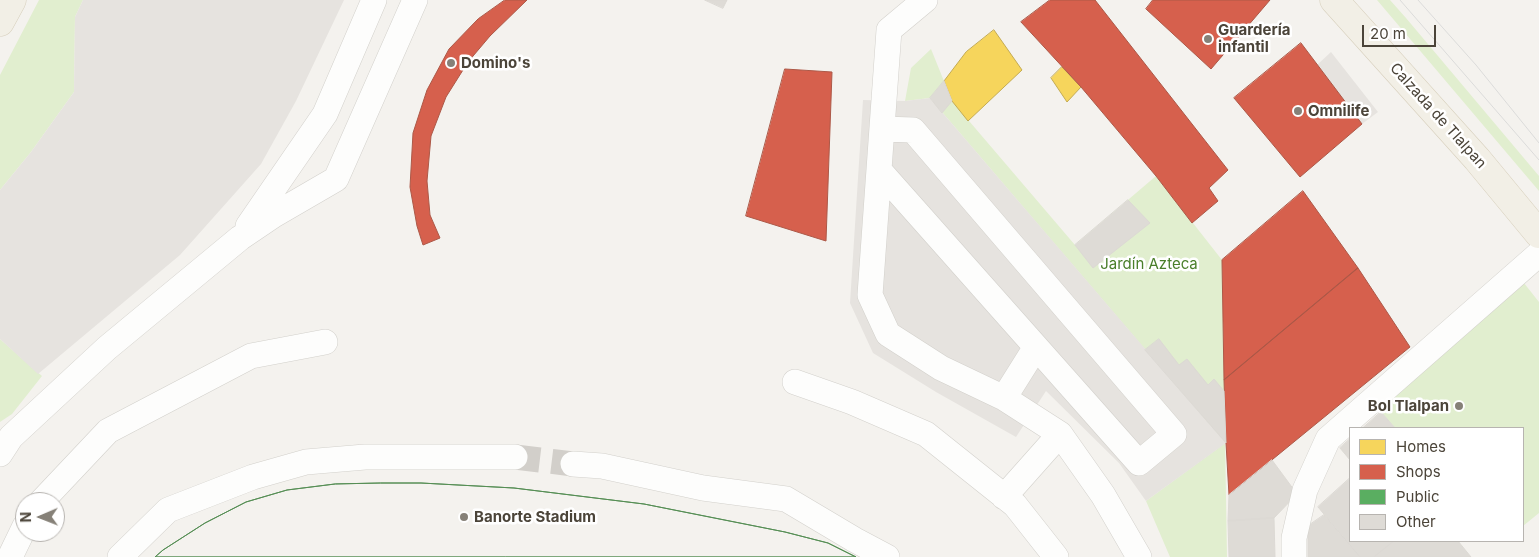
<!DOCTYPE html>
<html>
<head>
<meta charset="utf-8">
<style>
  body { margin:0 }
  #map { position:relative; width:1539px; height:557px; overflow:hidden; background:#f4f2ee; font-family:Inter,sans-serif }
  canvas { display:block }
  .legend { position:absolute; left:1349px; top:427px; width:175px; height:115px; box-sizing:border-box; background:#fff; border:1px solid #b7b4b0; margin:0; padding:6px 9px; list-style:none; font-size:15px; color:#4b4439 }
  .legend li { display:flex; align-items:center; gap:10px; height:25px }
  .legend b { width:25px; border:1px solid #b7b4b0 }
  .north { position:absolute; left:15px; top:492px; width:50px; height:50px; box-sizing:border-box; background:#fff; border:1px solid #b7b4b0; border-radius:50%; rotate:269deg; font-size:14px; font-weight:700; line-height:20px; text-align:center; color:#4b4439 }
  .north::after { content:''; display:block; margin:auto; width:18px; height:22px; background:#868178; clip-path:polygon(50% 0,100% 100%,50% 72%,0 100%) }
  .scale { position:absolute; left:1362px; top:25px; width:74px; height:22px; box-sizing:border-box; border:2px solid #4b4439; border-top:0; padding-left:6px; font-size:15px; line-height:18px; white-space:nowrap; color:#4b4439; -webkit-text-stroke:4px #fff; paint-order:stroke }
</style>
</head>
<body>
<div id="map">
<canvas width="1539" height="557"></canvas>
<ul class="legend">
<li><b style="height:14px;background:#f6d55c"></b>Homes</li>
<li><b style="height:14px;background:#d6604d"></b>Shops</li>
<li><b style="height:14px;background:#5aae61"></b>Public</li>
<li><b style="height:14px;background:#dedbd6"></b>Other</li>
</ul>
<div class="north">N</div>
<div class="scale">20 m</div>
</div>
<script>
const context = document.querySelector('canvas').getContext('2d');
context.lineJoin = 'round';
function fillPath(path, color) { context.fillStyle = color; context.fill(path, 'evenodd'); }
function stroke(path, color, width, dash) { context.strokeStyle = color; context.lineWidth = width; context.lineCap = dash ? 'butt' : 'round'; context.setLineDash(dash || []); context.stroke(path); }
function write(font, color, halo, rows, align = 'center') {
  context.font = font + ' Inter,sans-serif'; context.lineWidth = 5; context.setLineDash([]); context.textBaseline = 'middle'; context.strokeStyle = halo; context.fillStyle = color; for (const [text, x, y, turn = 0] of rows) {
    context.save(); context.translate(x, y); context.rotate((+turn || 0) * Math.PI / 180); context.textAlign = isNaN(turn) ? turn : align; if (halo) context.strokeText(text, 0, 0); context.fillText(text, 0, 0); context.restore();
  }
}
fillPath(new Path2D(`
  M39,0H83L75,17L74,92L31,152L0,190V75Z
  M1377,0H1390L1406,18L1539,176V191Z
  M931,49L952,101L1075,245L1156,176L1222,260L1227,557H1170L1146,501L1225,443L930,98L905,101L911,68Z
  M1520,278L1539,302V513L1523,526V428H1395L1381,412L1375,401Z
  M0,339L42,376L12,414L0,422Z`), '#e1eecf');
fillPath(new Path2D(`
  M83,0H344L296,101L261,164L180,255L38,374L0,339V190L31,152L74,92L75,17Z
  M1331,52L1378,112L1362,124L1317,65Z
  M930,98L1226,443L1146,501L1119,463L1046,391L1016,437L936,392L873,353L850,303L863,100L905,101Z`), '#e6e3df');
const homes = new Path2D(`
  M994,30L1022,70L968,121L952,101L944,81L966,52Z
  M1062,67L1081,87L1067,102L1051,78Z`);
fillPath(homes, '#f6d55c');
stroke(homes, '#c3aa52', 1);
const shops = new Path2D(`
  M505,0H527L490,36L468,62L446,97L431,136L427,181L430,215L440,238L423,245L417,226L410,187L413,133L427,90L449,49L478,19Z
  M1050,0H1095L1228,170L1209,188L1218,201L1192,223L1156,176L1081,87L1021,22Z
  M1153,0H1270L1211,69L1146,9Z
  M1301,43L1362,124L1300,177L1234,98Z
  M785,69L832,72L826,241L746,216Z
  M1303,191L1358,268L1224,380L1222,260Z
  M1358,268L1410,347L1229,495L1226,443L1224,380Z`);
fillPath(shops, '#d6604d');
stroke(shops, '#ac5847', 1);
const public = new Path2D(`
  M381,483H421L514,488L644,504L785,532L828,543L856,557H155L163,550L205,523L246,502L287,490L335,484Z
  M381,483H421L514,488L644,504L785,532L828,543L856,557H155L163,550L205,523L246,502L287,490L335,484Z`);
fillPath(public, '#5aae61');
stroke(public, '#568e55', 1);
const building = new Path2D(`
  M705,0H727L723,8Z
  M944,81L952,101L942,113L930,98Z
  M1128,200L1150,223L1093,268L1075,245Z
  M1159,339L1179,365L1187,359L1208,385L1214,379L1224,391L1226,443L1145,350Z
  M1381,412L1395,428H1363Z
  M1350,439V460L1340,448Z
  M1272,460L1297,494L1274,518L1228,521L1229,495Z
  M1350,478V541H1394L1374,557H1360L1318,507Z
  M1324,515L1360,557H1308V526Z
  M1274,518L1275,557H1229L1228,521Z
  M1394,541H1458L1471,557H1374Z`);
fillPath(building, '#dedbd6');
stroke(building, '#dcd9d4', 1);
stroke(new Path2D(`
  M515,457L573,464`), '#d2cfca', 25, [25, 12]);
const minor = new Path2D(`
  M925,0L889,30L870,295L888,334L941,368L1004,398L1060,434L1103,495L1139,557
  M879,170L1139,463L1174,434L913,130L882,129
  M248,226L325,114L374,0
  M795,382L852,402L926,434L1015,505L1056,557
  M1004,398L1036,347
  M0,454L11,437L107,348L240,238L274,215L336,179L415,0
  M573,464L602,466L703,488L786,499L855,540L887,557
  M1004,497L1060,434
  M41,502L108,431L251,356L325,342
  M10,557L25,526
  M120,557L168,510L253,477L306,462L365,457H515
  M1294,557V538L1305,490L1328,439L1539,254`);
const major = new Path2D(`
  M1334,0L1477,159L1539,234
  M0,22L12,0`);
stroke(minor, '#d2d0cb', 26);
stroke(major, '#d6cebb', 29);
stroke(minor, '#fdfdfc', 25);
stroke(major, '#f2efe6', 28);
stroke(new Path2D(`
  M1400,0L1539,160
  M1418,0L1476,65L1539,143`), '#dbdbda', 1);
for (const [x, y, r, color] of [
  [1208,39,5,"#868178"],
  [451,63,5,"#868178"],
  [1298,111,5,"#868178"],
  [1459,406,5,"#868178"],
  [464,517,5,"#868178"]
]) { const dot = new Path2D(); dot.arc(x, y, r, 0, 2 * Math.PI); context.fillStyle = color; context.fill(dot); stroke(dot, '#fff', 2); }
write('bold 15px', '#4b4439', '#fff', [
  ["Guardería",1218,30],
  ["infantil",1218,47],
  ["Domino's",461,63],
  ["Omnilife",1308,111],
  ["Bol Tlalpan",1449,406,"right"],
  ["Banorte Stadium",474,517]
], 'left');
write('15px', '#4b4439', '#fff', [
  ["Calzada de Tlalpan",1438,116,48]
]);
write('15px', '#4a7f2a', '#fff', [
  ["Jardín Azteca",1149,264]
]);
</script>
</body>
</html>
